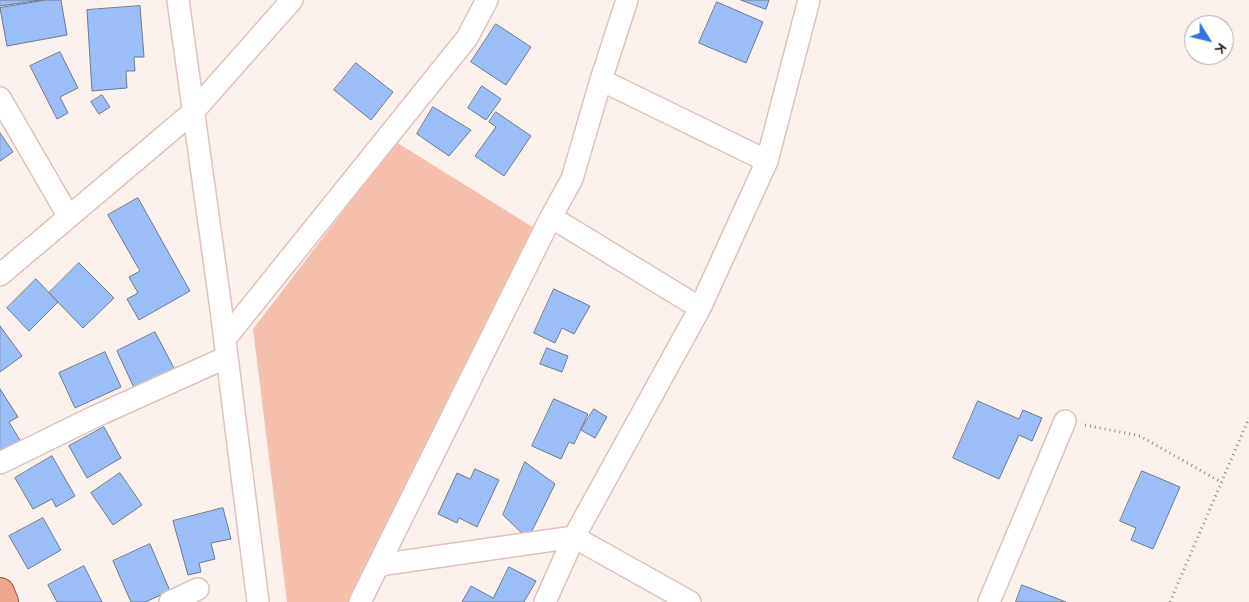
<!DOCTYPE html>
<html>
<head>
<meta charset="utf-8">
<style>
  body { margin:0 }
  #map { position:relative; width:1249px; height:602px; overflow:hidden; background:#fbf1ed; font-family:"Varela Round",sans-serif }
  canvas { display:block }
  .north { position:absolute; left:1184px; top:15px; width:50px; height:50px; box-sizing:border-box; background:#fff; border:1px solid #a7a4a3; border-radius:50%; rotate:126deg; font-size:14px; font-weight:700; line-height:20px; text-align:center; color:#241b18 }
  .north::after { content:''; display:block; margin:auto; width:18px; height:22px; background:#3373e1; clip-path:polygon(50% 0,100% 100%,50% 72%,0 100%) }
</style>
</head>
<body>
<div id="map">
<canvas width="1249" height="602"></canvas>
<div class="north">K</div>
</div>
<script>
const context = document.querySelector('canvas').getContext('2d');
context.lineJoin = 'round';
function fillPath(path, color) { context.fillStyle = color; context.fill(path, 'evenodd'); }
function stroke(path, color, width, dash) { context.strokeStyle = color; context.lineWidth = width; context.lineCap = dash ? 'butt' : 'round'; context.setLineDash(dash || []); context.stroke(path); }
fillPath(new Path2D(`
  M396,142L539,231L352,602H287L253,329Z`), '#f6bfad');
const building = new Path2D(`
  M0,0H41L0,6Z
  M46,0H61L67,35L7,46L0,8Z
  M741,0H769L766,9Z
  M717,2L763,22L746,63L699,43Z
  M140,6L144,57H134L135,71H126L127,88L92,91L87,10Z
  M496,24L531,47L506,85L471,62Z
  M60,52L78,88L60,97L68,113L57,119L30,66Z
  M356,63L393,92L371,120L334,90Z
  M482,86L501,99L486,120L468,108Z
  M102,95L110,107L99,114L91,102Z
  M433,107L471,130L449,156L417,134Z
  M496,112L531,136L504,176L475,156L496,127L489,122Z
  M0,133L13,152L0,161Z
  M138,198L190,291L139,320L127,299L138,293L129,277L140,271L108,215Z
  M79,263L114,298L83,328L49,293Z
  M36,279L58,302L29,331L7,308Z
  M554,289L590,306L574,334L562,328L555,343L534,333Z
  M0,326L22,356L0,372Z
  M155,332L176,372L136,392L117,351Z
  M547,348L568,356L562,372L540,364Z
  M105,352L121,387L75,408L59,373Z
  M0,389L18,417L9,422L21,442L0,455Z
  M554,399L588,414L574,444L569,442L561,459L532,446Z
  M978,401L1019,419L1023,410L1042,418L1032,441L1019,435L999,479L953,458Z
  M594,409L607,417L595,438L581,430Z
  M104,427L121,458L87,478L69,446Z
  M52,456L75,496L56,507L52,499L33,509L15,478Z
  M525,462L555,484L528,539L503,515Z
  M475,469L499,480L477,527L459,518L457,523L438,514L457,473L470,479Z
  M1142,471L1180,487L1153,549L1131,540L1136,528L1120,521Z
  M120,473L142,505L113,525L91,493Z
  M223,508L231,539L211,543L215,559L199,563L201,572L188,575L173,521Z
  M43,518L61,550L28,569L9,536Z
  M150,544L170,591L145,602H131L113,561Z
  M84,566L102,602H57L48,585Z
  M509,567L536,581L524,602H462L471,586L493,598Z
  M1022,585L1066,602H1016Z`);
fillPath(building, '#9bbef8');
stroke(building, '#6e798b', 1);
const minor = new Path2D(`
  M178,0L221,309L258,602
  M601,80L627,0
  M0,98L69,217
  M551,217L700,308
  M0,275L193,112L292,0
  M225,339L467,38L487,0
  M0,463L94,417L227,357
  M379,565L574,537L690,602
  M170,602L198,589
  M360,602L551,217L572,179L601,80L767,161
  M545,602L574,537L700,308L767,161L809,0
  M989,602L1065,421`);
const major = new Path2D(`
  M0,592L4,602`);
stroke(minor, '#ddc3bb', 24);
stroke(major, '#a05035', 30);
stroke(new Path2D(`
  M1085,425L1140,436L1221,482
  M1170,602L1249,418`), '#938986', 3, [1, 4]);
stroke(minor, '#fff', 21);
stroke(major, '#eea78f', 28);
</script>
</body>
</html>
